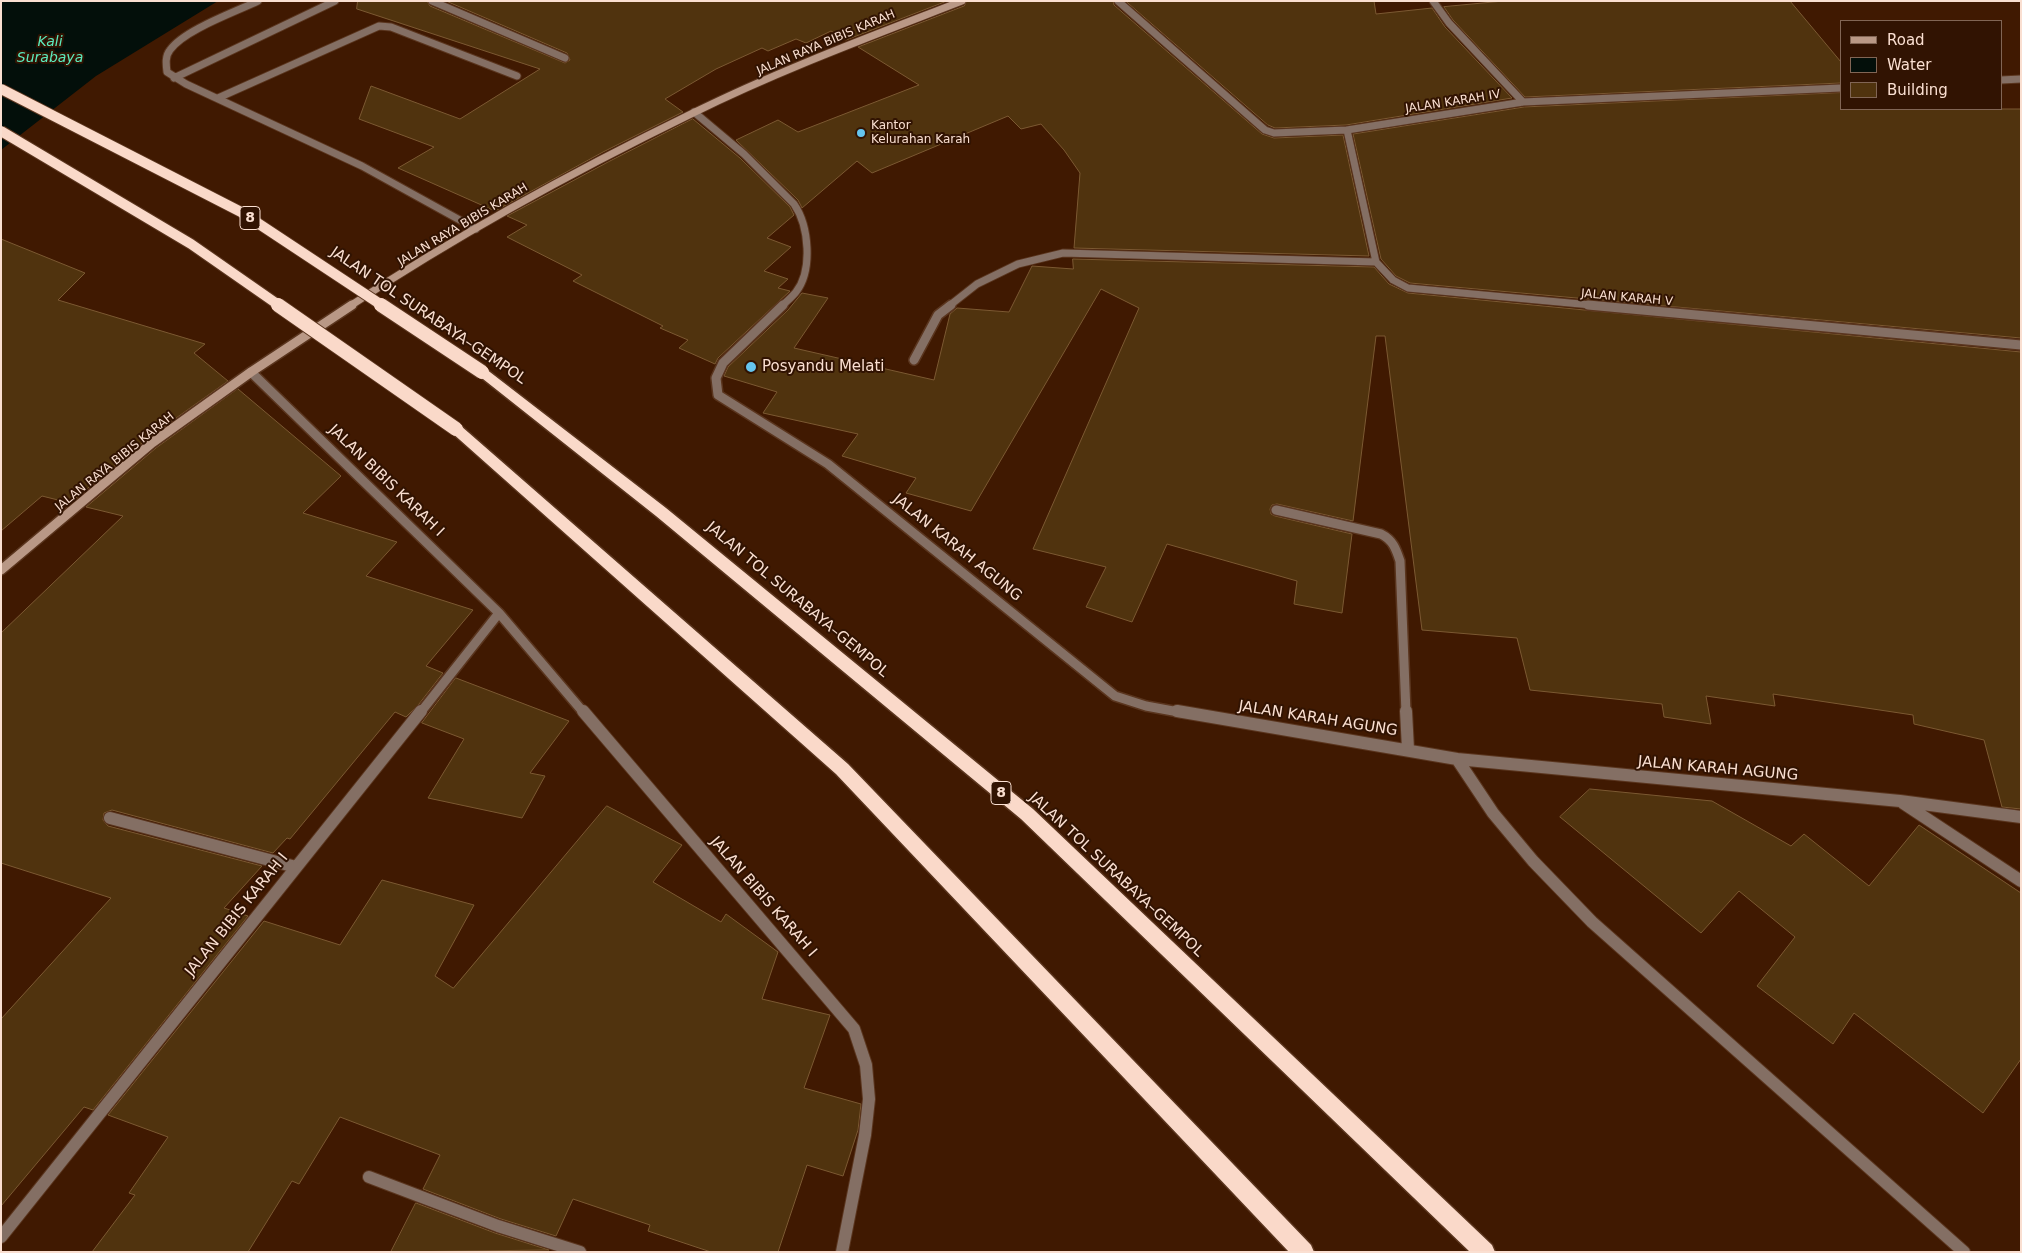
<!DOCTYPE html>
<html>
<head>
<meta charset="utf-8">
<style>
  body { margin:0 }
  #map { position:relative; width:2022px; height:1253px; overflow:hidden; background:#401901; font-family:"DejaVu Sans",sans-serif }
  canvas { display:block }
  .frame { position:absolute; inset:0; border:2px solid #fadfd1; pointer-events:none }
  .legend { position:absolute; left:1840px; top:20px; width:162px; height:90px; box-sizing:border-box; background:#311302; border:1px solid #816555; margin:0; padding:6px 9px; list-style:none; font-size:15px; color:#fadfd1 }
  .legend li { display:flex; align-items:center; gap:10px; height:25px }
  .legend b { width:25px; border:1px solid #816555 }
</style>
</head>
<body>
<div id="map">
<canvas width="2022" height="1253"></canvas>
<div class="frame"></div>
<ul class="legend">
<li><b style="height:6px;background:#b99886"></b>Road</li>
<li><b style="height:14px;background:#030f0a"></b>Water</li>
<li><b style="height:14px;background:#50330e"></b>Building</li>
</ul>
</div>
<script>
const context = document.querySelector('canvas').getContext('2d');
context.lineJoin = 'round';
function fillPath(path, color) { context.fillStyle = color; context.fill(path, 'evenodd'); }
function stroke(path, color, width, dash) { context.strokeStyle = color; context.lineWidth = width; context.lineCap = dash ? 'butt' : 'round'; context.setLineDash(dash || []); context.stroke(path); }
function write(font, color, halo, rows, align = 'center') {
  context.font = font + ' "DejaVu Sans",sans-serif'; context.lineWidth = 4; context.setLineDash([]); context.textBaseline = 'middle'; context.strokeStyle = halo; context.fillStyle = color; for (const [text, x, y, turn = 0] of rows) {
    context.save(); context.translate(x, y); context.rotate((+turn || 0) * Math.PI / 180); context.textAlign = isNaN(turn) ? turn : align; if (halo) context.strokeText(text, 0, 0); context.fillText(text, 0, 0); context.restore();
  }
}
fillPath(new Path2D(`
  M1,1H218L96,76L1,150Z`), '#030f0a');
const building = new Path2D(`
  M358,1H427L430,6L565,63L570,60L567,53L446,1H947L846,40L831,31L806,43L796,39L768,51L762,48L716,69L665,99L683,112L603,152L495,211L398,168L434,147L359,119L371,86L460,119L540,69L357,9Z
  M967,1H1113L1114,5L1262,134L1274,138L1343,135L1369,256L1074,248L1080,173L1064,150L1041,124L1021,129L1008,116L872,173L857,161L802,208L798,200L736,140L778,120L798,132L919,85L858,47L964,6Z
  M1126,1H1374L1376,14L1432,8L1445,27L1512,98L1346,125L1275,128L1268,125Z
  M1504,1H1790L1841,62V83L1525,97L1453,20L1444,7Z
  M1841,93V109H2021V338L1410,283L1396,276L1381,259L1353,134L1524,107Z
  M693,119L740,158L790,207L794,215L767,238L791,247L764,271L788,279L778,288L790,291L718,358L715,364L679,348L688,340L660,328L663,326L573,281L582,275L507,237L527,225L507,216L608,162Z
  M1,239L85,273L58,300L205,344L194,353L228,381L148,438L70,503L42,496L1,531Z
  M1073,259L1374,267L1389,284L1408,293L2021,352V809L2002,807L1984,740L1914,724L1913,715L1773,694L1775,706L1706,696L1711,724L1664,717L1662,704L1530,690L1517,638L1422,630L1385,336H1376L1353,521L1277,504L1272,505L1270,509L1271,514L1275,516L1352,534L1342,613L1294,604L1297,581L1167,544L1132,622L1086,607L1106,567L1033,549L1139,308L1101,289L971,511L906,493L916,478L842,456L858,434L763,413L777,392L724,376L728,367L788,310L802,293L828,298L794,348L934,380L950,314L957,308L1009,312L1032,266L1073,269Z
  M238,389L341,476L303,513L397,542L366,576L473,610L426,666L443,673L419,704L406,717L395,712L290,839L287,838L273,853L112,810L104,813L103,820L108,826L262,866L224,908L248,916L93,1110L84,1107L1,1206V1019L111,898L1,863V633L123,516L86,507L156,448Z
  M456,678L569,721L530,773L545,776L522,818L428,798L464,739L422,723Z
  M1590,789L1712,801L1791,846L1804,834L1869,886L1919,825L2021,893V1059L1983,1113L1854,1013L1833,1044L1757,986L1795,937L1739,891L1701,933L1560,817Z
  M607,806L682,845L653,882L721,922L726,914L778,952L762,999L830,1015L804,1088L861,1104L858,1130L843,1176L807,1165L778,1252H711L648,1231L650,1225L573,1199L556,1236L501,1219L423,1189L440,1155L340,1117L299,1184L292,1181L248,1252H92L135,1195L129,1193L168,1137L108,1115L264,921L340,945L382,880L474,905L435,976L453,988Z
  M416,1203L495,1233L549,1250L391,1252Z`);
fillPath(building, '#50330e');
stroke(building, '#7b5932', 1);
const minorFar2 = new Path2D(`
  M258,1C235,12 184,30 170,50C165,56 166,64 167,72L186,84L362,166L476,229
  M432,1L565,58
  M1118,1L1265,130L1274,133L1347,130L1523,102L1841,88
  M1433,1L1449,23L1523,102
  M174,78L335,1
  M2001,80L2021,79
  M218,98L379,26L391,27L517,76
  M694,112L744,154L794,204C809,226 813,270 796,292C792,297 786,302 782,306
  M1347,130L1376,262L1393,280L1408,288L1602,306
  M949,306L977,284L1018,264L1063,253L1376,262`);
const minorFar1 = new Path2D(`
  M783,305L723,363L716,378L718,395L828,464L1115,696L1146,706L1184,713
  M1588,305L2021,345
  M914,360L938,315L951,305
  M251,372L499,613L584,713
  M1276,510L1381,534C1393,540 1396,549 1400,561L1406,713
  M420,713L499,613`);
const minor = new Path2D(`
  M583,711L854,1029L866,1065L869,1099L865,1135L842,1252
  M1177,711L1457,759L1900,801L2021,817
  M1406,711L1408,749
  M1457,759L1493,813L1533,861L1592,922L1964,1252
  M1903,803L2021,881
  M110,818L296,867
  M369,1177L498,1226L580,1252
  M1,1237L421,711`);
const secondaryFar1 = new Path2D(`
  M350,306C459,234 576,170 693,113C780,70 872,36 962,1`);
const secondary = new Path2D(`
  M1,570L152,443L251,372L352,305`);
const motorway = new Path2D(`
  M482,368L486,369L666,508L1033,809L1492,1245L1495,1252H1470L1021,819L656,516L478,375L476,372Z
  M456,425L461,426L848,764L1311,1245L1314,1252H1289L836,774L451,432L449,429L451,426Z`);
stroke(minorFar2, '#5a351e', 9);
stroke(minorFar1, '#5a351e', 12);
stroke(minor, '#5a351e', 14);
stroke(secondaryFar1, '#5a351e', 9);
stroke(secondary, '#5a351e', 12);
stroke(motorway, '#5a351e', 3);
stroke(minorFar2, '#846f64', 7);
stroke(minorFar1, '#846f64', 9);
stroke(minor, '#846f64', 12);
stroke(secondaryFar1, '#b99886', 7);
stroke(secondary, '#b99886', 9);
fillPath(motorway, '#fad9c9');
const motorwayBridgeFar1 = new Path2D(`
  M1,89L241,212L383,306
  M1,131L191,244L280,306`);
const motorwayBridge = new Path2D(`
  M278,305L456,429
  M381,305L482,372`);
stroke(motorwayBridgeFar1, '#5a351e', 12, []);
stroke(motorwayBridge, '#5a351e', 16, []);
stroke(motorwayBridgeFar1, '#fad9c9', 10);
stroke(motorwayBridge, '#fad9c9', 14);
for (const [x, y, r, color] of [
  [861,133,5,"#65c5ee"],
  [751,367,6,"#65c5ee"]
]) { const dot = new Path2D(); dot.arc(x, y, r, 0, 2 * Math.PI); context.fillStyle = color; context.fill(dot); stroke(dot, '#311302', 2); }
write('12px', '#fadfd1', '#311302', [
  ["JALAN RAYA BIBIS KARAH",826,43,-23],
  ["JALAN KARAH IV",1453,102,-9],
  ["JALAN RAYA BIBIS KARAH",463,225,-31],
  ["JALAN KARAH V",1627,298,5],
  ["JALAN RAYA BIBIS KARAH",115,462,-39]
]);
write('12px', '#fadfd1', '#311302', [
  ["Kantor",871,126],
  ["Kelurahan Karah",871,140]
], 'left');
write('italic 14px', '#5cebbe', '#311302', [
  ["Kali",50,42],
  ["Surabaya",50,58]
]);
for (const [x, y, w] of [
  [250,218,20],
  [1001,793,20]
]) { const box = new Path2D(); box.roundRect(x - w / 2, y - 11.5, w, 23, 4); context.fillStyle = '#311302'; context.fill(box); stroke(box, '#fadfd1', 1); }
write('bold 14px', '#fadfd1', null, [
  ["8",250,218],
  ["8",1001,793]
]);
write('15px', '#fadfd1', '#311302', [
  ["JALAN TOL SURABAYA–GEMPOL",428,316,34],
  ["JALAN BIBIS KARAH I",386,481,44],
  ["JALAN KARAH AGUNG",957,548,39],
  ["JALAN TOL SURABAYA–GEMPOL",797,600,40],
  ["JALAN KARAH AGUNG",1318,719,9],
  ["JALAN KARAH AGUNG",1718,769,5],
  ["JALAN TOL SURABAYA–GEMPOL",1116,875,43],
  ["JALAN BIBIS KARAH I",763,897,49],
  ["JALAN BIBIS KARAH I",237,915,-51]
]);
write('15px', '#fadfd1', '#311302', [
  ["Posyandu Melati",762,367]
], 'left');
</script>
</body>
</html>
